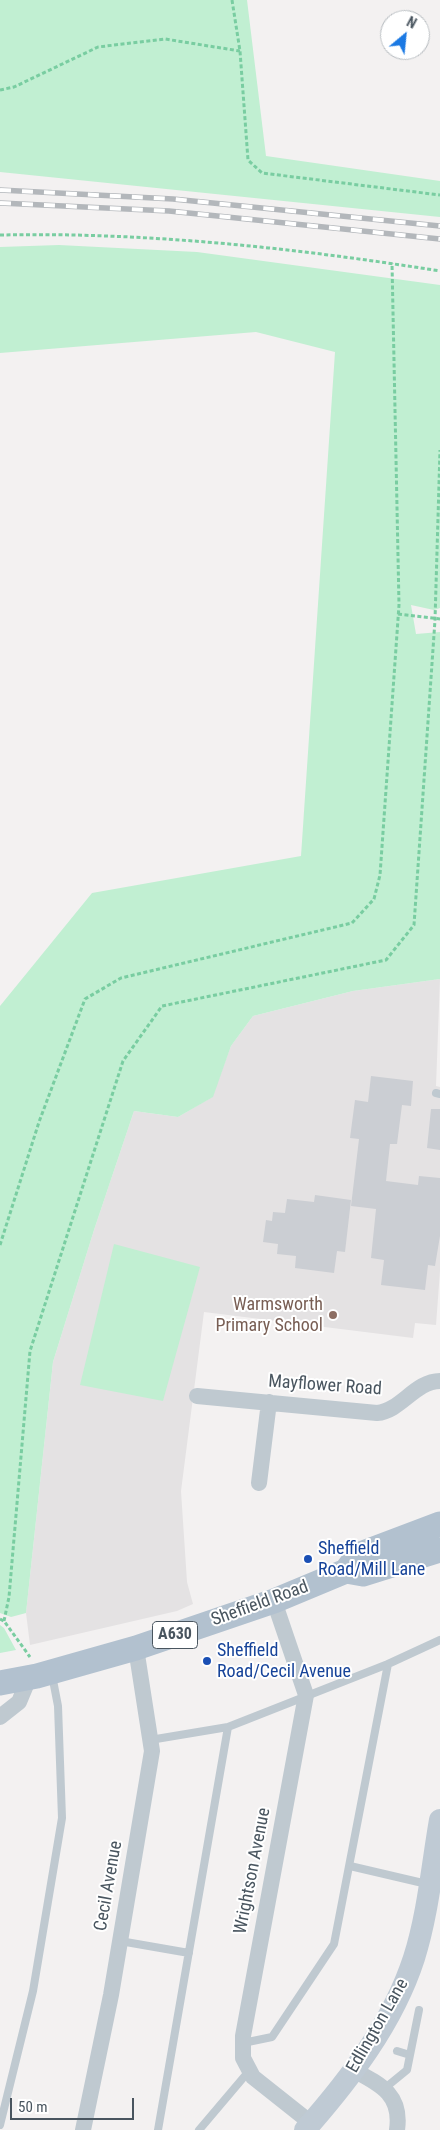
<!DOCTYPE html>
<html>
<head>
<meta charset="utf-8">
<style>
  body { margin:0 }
  #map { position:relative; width:440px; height:2130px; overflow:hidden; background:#f3f1f1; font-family:"Roboto Condensed",sans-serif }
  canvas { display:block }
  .north { position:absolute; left:380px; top:10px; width:50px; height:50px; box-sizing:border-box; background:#fff; border:1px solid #b6bbbf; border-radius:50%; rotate:28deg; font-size:14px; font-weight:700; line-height:20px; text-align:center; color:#49555f }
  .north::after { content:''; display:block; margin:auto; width:18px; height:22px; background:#1b79e3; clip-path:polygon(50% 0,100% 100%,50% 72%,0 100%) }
  .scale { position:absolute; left:10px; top:2098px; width:124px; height:22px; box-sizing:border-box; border:2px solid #49555f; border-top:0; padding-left:6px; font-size:15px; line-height:18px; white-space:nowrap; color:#49555f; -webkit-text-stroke:4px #fff; paint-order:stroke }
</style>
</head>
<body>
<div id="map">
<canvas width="440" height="2130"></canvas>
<div class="north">N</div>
<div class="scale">50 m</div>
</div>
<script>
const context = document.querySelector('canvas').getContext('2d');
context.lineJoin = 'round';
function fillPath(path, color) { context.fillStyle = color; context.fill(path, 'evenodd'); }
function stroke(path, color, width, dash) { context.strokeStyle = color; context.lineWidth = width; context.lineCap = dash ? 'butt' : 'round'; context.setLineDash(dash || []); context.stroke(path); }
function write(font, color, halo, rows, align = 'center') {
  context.font = font + ' "Roboto Condensed",sans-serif'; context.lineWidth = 4; context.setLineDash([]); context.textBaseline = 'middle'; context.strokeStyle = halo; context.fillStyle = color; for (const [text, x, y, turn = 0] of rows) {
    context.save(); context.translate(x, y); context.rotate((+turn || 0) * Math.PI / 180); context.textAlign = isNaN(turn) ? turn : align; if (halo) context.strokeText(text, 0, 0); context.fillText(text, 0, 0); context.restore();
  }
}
fillPath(new Path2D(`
  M440,979L436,1086L440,1087V1271L436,1325L415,1323L413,1338L204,1312L181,1491L187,1582L193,1604L177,1611L30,1645L26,1613L53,1362L94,1230L134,1111L178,1117L212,1097L231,1046L253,1016L353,991Z`), '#e4e2e3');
fillPath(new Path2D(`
  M0,0H247L266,156L440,181V217L0,172Z
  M59,245L197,252L440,285V608L434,610L411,605L416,634L440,632V979L353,991L253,1016L231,1046L213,1097L178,1117L134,1111L94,1230L53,1362L26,1613L11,1617L0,1613V1006L92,893L301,856L335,352L256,332L0,353V247Z
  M114,1244L200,1267L163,1401L80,1385Z
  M0,1625L4,1628L16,1650L0,1653Z`), '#c1efd2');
fillPath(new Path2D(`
  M371,1076L413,1081L411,1106L402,1105L397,1144H390L386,1181L418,1185L419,1176L440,1178V1236L435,1266L428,1265L425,1290L381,1285L384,1260L371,1258L376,1209L351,1206L359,1139L350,1138L355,1100L368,1102Z
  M431,1109H440V1150L427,1148Z
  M315,1195L351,1200L345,1252L337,1251L334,1273L295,1268L296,1256L277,1254L278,1244L263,1242L266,1220L272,1221L273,1212L285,1213L287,1199L314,1202Z`), '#cbced3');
stroke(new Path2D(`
  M232,0L240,51L248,160L262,173L440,195
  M0,90L14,87L98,47L165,39L240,51
  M0,235C147,232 295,248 440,271
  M398,614L440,619
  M0,1245L39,1122L85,999L121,978L352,923L374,899L380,875L399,605L392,263
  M0,1619L4,1621L30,1657
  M4,1621L9,1597L30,1351L123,1061L162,1006L386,960L414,925L435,620L440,450`), '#79cda1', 3, [4, 2.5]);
stroke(new Path2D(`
  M436,1093L440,1094
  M150,1740L228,1727
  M350,1866L427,1884
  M120,1941L189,1953
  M243,2043L272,2037L334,1944L388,1664
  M397,2051L410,2055
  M385,2088L407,2070L419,2010
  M0,2125L33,1991L62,1818L58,1706L52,1675
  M158,2130L228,1727L388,1664L440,1640
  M199,2130L249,2071`), '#bfc9d0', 8);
stroke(new Path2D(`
  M197,1396L377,1413C401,1411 415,1381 440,1381
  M259,1483L269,1402
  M274,1601L306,1695L243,2036V2058L253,2077L311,2123
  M0,1717L19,1702L29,1678
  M355,2071C382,2085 402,2096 397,2130
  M83,2130L111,1995L152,1751L136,1648`), '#bfc9d0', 16);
stroke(new Path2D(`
  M305,2130C349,2080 393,2023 414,1958C428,1914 432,1866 440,1820`), '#bfcad4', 22);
stroke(new Path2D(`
  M346,1571L363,1574L440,1550
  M0,1683L37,1676L136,1648L274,1601L346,1571L358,1555L440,1524`), '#b2c1cf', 25);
const rail = new Path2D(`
  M0,190L173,199L440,226
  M0,203L169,211L440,239`);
stroke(rail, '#b3b7bb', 5.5);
stroke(rail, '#fff', 4, [11]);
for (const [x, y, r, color] of [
  [333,1315,5,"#8d6e63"],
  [308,1559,5,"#1a4fb4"],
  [207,1661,5,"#1a4fb4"]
]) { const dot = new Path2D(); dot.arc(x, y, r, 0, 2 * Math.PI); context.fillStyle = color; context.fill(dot); stroke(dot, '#fff', 2); }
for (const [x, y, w] of [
  [175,1635,45]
]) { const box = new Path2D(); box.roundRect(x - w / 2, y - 13.5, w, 27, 4); context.fillStyle = '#fff'; context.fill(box); stroke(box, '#49555f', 1); }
write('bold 16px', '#49555f', null, [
  ["A630",175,1635]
]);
write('18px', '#785e54', '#fff', [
  ["Warmsworth",323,1305],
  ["Primary School",323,1326]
], 'right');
write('18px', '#49555f', '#fff', [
  ["Mayflower Road",325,1386,4],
  ["Sheffield Road",260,1604,-20],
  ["Wrightson Avenue",253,1871,-79],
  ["Cecil Avenue",109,1886,-80],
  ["Edlington Lane",378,2026,-60]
]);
write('18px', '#164399', '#fff', [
  ["Sheffield",318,1549],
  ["Road/Mill Lane",318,1570],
  ["Sheffield",217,1651],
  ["Road/Cecil Avenue",217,1672]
], 'left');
</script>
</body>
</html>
